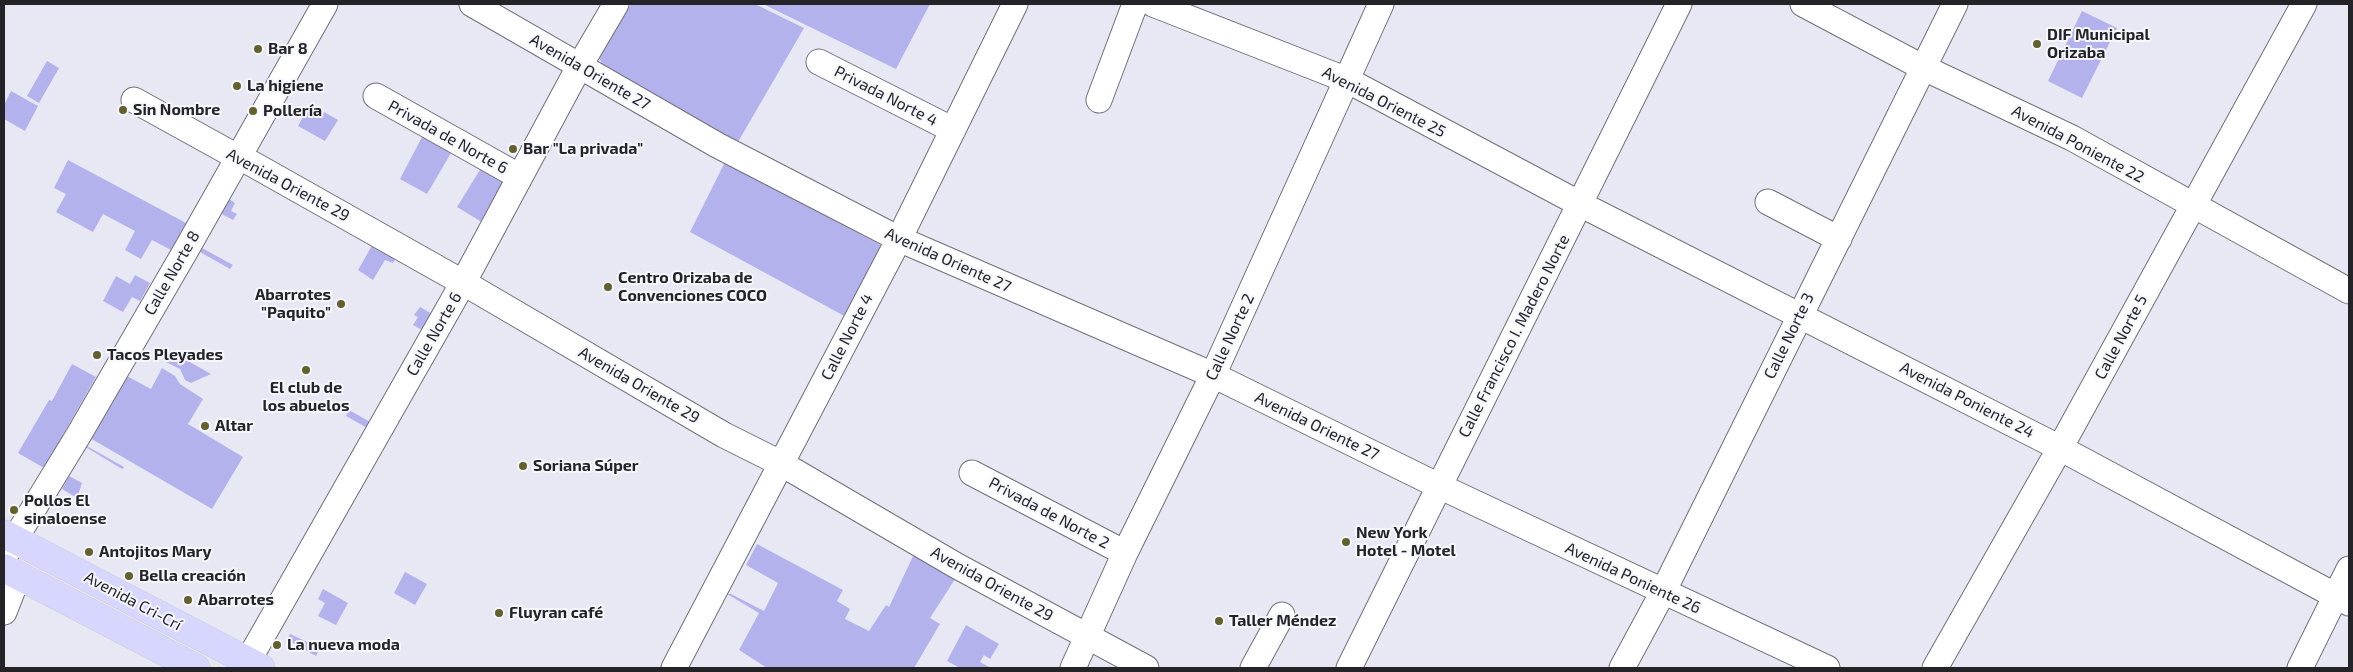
<!DOCTYPE html>
<html>
<head>
<meta charset="utf-8">
<style>
  body { margin:0 }
  #map { position:relative; width:2353px; height:672px; overflow:hidden; background:#e8e8f4; font-family:"Exo 2",sans-serif }
  canvas { display:block }
  .frame { position:absolute; inset:0; border:5px solid #242428; pointer-events:none }
</style>
</head>
<body>
<div id="map">
<canvas width="2353" height="672"></canvas>
<div class="frame"></div>
</div>
<script>
const context = document.querySelector('canvas').getContext('2d');
context.lineJoin = 'round';
function fillPath(path, color) { context.fillStyle = color; context.fill(path, 'evenodd'); }
function stroke(path, color, width, dash) { context.strokeStyle = color; context.lineWidth = width; context.lineCap = dash ? 'butt' : 'round'; context.setLineDash(dash || []); context.stroke(path); }
function write(font, color, halo, rows, align = 'center') {
  context.font = font + ' "Exo 2",sans-serif'; context.lineWidth = 4; context.setLineDash([]); context.textBaseline = 'middle'; context.strokeStyle = halo; context.fillStyle = color; for (const [text, x, y, turn = 0] of rows) {
    context.save(); context.translate(x, y); context.rotate((+turn || 0) * Math.PI / 180); context.textAlign = isNaN(turn) ? turn : align; if (halo) context.strokeText(text, 0, 0); context.fillText(text, 0, 0); context.restore();
  }
}
fillPath(new Path2D(`
  M631,4H755L804,28L738,142L605,69L599,58Z
  M763,4H930L896,69Z
  M2082,11L2117,28L2082,98L2048,81Z
  M47,61L59,68L39,103L27,96Z
  M11,91L38,106L25,131L4,119V105Z
  M310,104L338,120L325,141L298,126Z
  M423,135L451,153L427,194L400,179Z
  M68,160L186,223L171,250L152,240L141,259L125,250L135,231L103,214L93,232L56,212L66,194L54,188Z
  M725,162L886,248L848,318L690,232Z
  M483,165L509,183L485,224L457,207Z
  M229,199L235,203L231,211L237,214L233,220L220,213Z
  M374,242L397,256L393,263L385,260L373,280L358,270Z
  M202,248L233,265L230,269L200,252Z
  M135,275L150,283L140,301L132,297L123,312L103,301L116,276L130,284Z
  M420,307L434,315L424,331L413,325L418,317L414,315Z
  M172,352L211,374L191,383L185,380L180,369L166,362Z
  M72,364L96,377L44,468L18,453L49,400L52,401Z
  M162,368L175,376L180,384L203,399L188,424L243,457L212,509L90,438L125,375L151,389Z
  M349,410L372,423L369,429L346,416Z
  M85,445L124,467L122,469L84,446Z
  M69,476L82,483L77,498L62,489Z
  M757,544L843,590L837,601L850,609L845,619L869,631L886,605L889,607L915,552L957,576L930,618L940,624L914,668H767L739,650L759,613L727,594H731L764,611L778,583L746,565Z
  M405,572L427,584L415,605L394,593Z
  M323,589L348,603L336,625L318,616L325,603L318,599Z
  M966,625L999,644L990,659L984,655L980,662L991,668H960L947,661Z
  M290,634L320,648L316,656L287,640Z`), '#b4b2ed');
const minor = new Path2D(`
  M472,4L717,145L899,239L1213,375L1439,486L1827,668
  M1153,4L1347,80L1580,204L2060,448L2349,603
  M1803,4L1922,67L2072,138L2349,291
  M819,62L953,130
  M376,96L520,177
  M134,100L239,158L249,162L476,290L724,435L782,464L957,566L1146,668
  M1099,100L1135,4
  M1768,202L1839,239
  M972,473L1125,553
  M4,557L78,436L186,250L325,4
  M4,612L18,576
  M248,661L463,283L579,67L616,4
  M674,668L899,239L1015,4
  M1073,668L1125,553L1213,375L1381,4
  M1253,668L1282,615
  M1349,668L1679,4
  M1622,668L1663,592L1955,4
  M1935,668L2060,448L2304,4
  M2300,668L2349,569`);
const major = new Path2D(`
  M4,534L261,668
  M4,568L196,668`);
stroke(minor, '#70707b', 27);
stroke(major, '#cacacb', 29);
stroke(minor, '#fff', 25);
stroke(major, '#d7d6fe', 28);
for (const [x, y, r, color] of [
  [2037,44,5,"#63602c"],
  [258,49,5,"#63602c"],
  [237,86,5,"#63602c"],
  [123,110,5,"#63602c"],
  [253,111,5,"#63602c"],
  [513,149,5,"#63602c"],
  [608,287,5,"#63602c"],
  [341,304,5,"#63602c"],
  [97,355,5,"#63602c"],
  [306,370,5,"#63602c"],
  [205,426,5,"#63602c"],
  [523,466,5,"#63602c"],
  [14,510,5,"#63602c"],
  [1346,542,5,"#63602c"],
  [89,552,5,"#63602c"],
  [129,576,5,"#63602c"],
  [188,600,5,"#63602c"],
  [499,613,5,"#63602c"],
  [1219,621,5,"#63602c"],
  [277,645,5,"#63602c"]
]) { const dot = new Path2D(); dot.arc(x, y, r, 0, 2 * Math.PI); context.fillStyle = color; context.fill(dot); stroke(dot, '#f6f6fd', 2); }
write('bold 16px', '#242428', '#f6f6fd', [
  ["DIF Municipal",2047,35],
  ["Orizaba",2047,53],
  ["Bar 8",268,49],
  ["La higiene",247,86],
  ["Sin Nombre",133,110],
  ["Pollería",263,111],
  ["Bar \"La privada\"",523,149],
  ["Centro Orizaba de",618,278],
  ["Convenciones COCO",618,296],
  ["Abarrotes",331,295,"right"],
  ["\"Paquito\"",331,313,"right"],
  ["Tacos Pleyades",107,355],
  ["El club de",306,388,"center"],
  ["los abuelos",306,406,"center"],
  ["Altar",215,426],
  ["Soriana Súper",533,466],
  ["Pollos El",24,501],
  ["sinaloense",24,519],
  ["New York",1356,533],
  ["Hotel - Motel",1356,551],
  ["Antojitos Mary",99,552],
  ["Bella creación",139,576],
  ["Abarrotes",198,600],
  ["Fluyran café",509,613],
  ["Taller Méndez",1229,621],
  ["La nueva moda",287,645]
], 'left');
write('16px', '#242428', '#f6f6fd', [
  ["Avenida Oriente 27",590,72,30],
  ["Privada Norte 4",886,96,27],
  ["Avenida Oriente 25",1384,102,27],
  ["Privada de Norte 6",448,137,29],
  ["Avenida Poniente 22",2078,144,28],
  ["Avenida Oriente 29",288,185,28],
  ["Avenida Oriente 27",948,260,24],
  ["Calle Norte 8",172,273,-60],
  ["Calle Norte 6",434,334,-60],
  ["Calle Francisco I. Madero Norte",1514,336,-63],
  ["Calle Norte 3",1789,336,-64],
  ["Calle Norte 4",847,337,-63],
  ["Calle Norte 2",1230,337,-65],
  ["Calle Norte 5",2121,337,-62],
  ["Avenida Oriente 29",639,385,30],
  ["Avenida Poniente 24",1967,400,27],
  ["Avenida Oriente 27",1317,426,26],
  ["Privada de Norte 2",1049,513,28],
  ["Avenida Poniente 26",1633,578,25],
  ["Avenida Oriente 29",992,584,29],
  ["Avenida Cri-Crí",133,601,28]
]);
</script>
</body>
</html>
